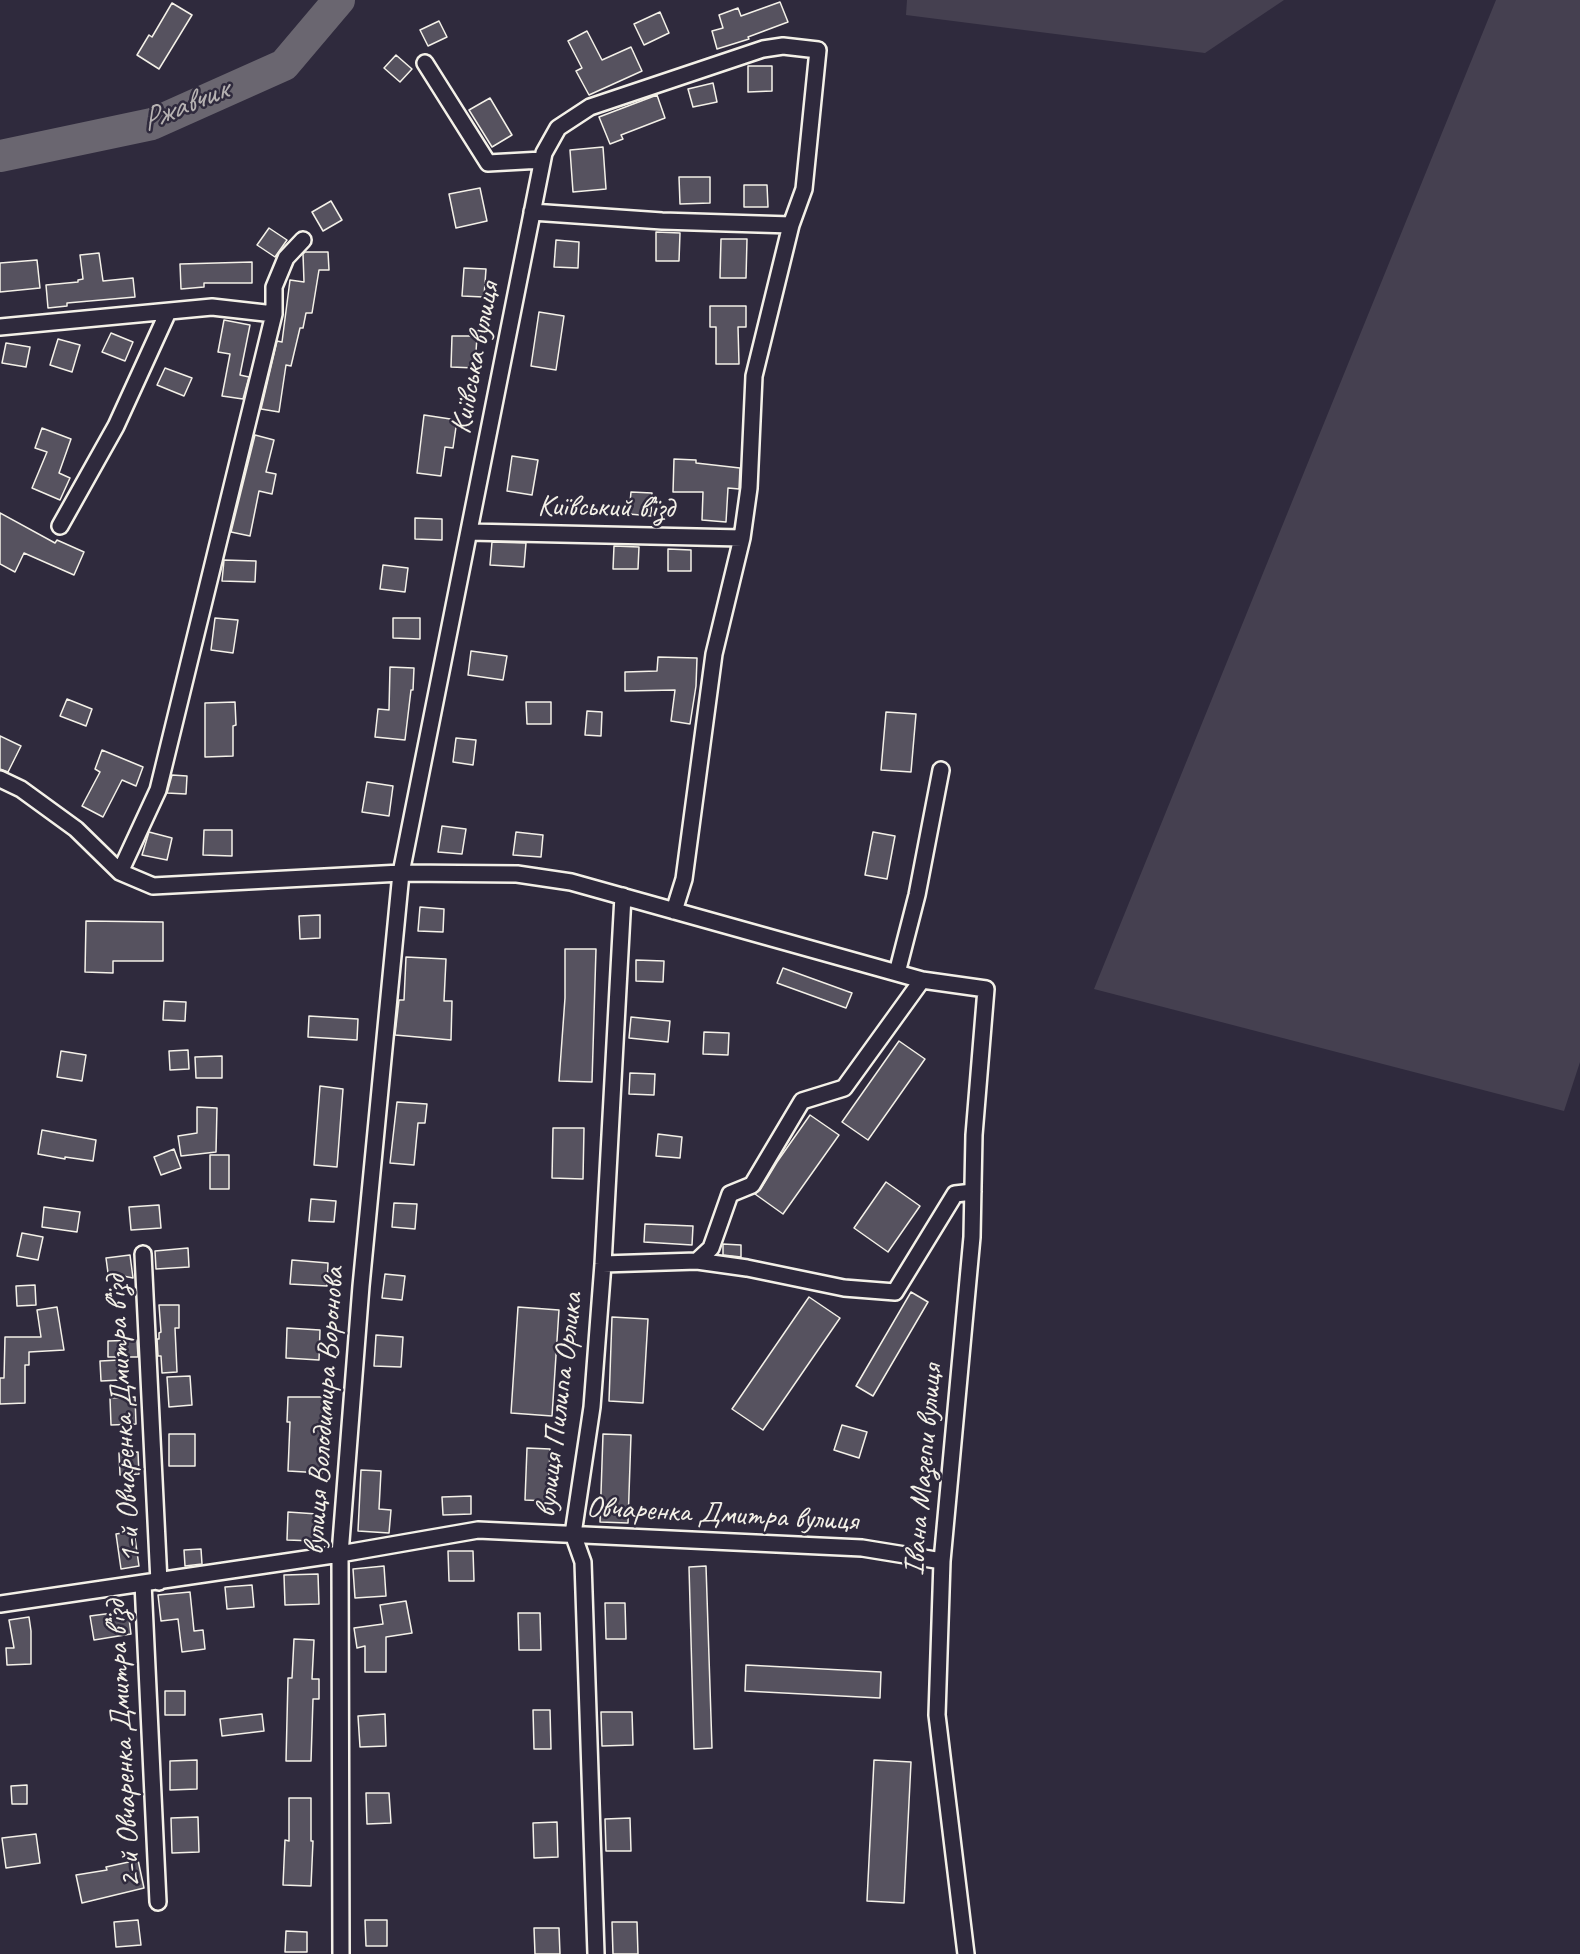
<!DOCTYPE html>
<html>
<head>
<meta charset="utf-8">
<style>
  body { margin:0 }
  canvas { display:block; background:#2f2a3d }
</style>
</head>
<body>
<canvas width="1580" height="1954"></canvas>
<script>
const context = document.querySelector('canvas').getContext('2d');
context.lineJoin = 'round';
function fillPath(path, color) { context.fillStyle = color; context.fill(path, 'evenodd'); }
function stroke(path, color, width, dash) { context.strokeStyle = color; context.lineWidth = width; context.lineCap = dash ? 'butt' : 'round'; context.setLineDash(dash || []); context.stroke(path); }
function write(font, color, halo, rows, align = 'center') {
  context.font = font + ' Caveat,sans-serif'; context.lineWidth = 5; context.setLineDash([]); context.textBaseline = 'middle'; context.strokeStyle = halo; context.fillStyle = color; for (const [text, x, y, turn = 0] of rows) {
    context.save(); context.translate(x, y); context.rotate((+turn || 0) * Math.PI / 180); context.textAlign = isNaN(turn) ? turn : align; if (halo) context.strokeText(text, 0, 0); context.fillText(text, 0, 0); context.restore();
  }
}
fillPath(new Path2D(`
  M907,0H1284L1205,53L906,15Z
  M1496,0H1580V1062L1564,1111L1094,989Z`), '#454050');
stroke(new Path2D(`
  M0,156L152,124L284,65L339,0`), '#6a6670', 32);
const building = new Path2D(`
  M780,2L788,22L748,37L749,39L717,49L712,31L723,28L719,15L738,8L741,16Z
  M172,3L192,15L159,69L137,55L149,35L152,37Z
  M660,12L669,33L644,45L634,24Z
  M439,21L447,37L428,46L420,30Z
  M587,31L602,60L631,47L642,71L589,95L576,71L582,68L568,41Z
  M396,55L412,69L400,82L384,68Z
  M748,66H772V91L748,92Z
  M713,83L717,102L693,107L688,89Z
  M657,95L665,118L621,135L623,139L610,144L599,117Z
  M490,98L512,135L492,147L469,110Z
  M603,147L606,189L573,192L570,150Z
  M679,177H710V203L680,204Z
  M744,185H767L768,207H744Z
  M480,188L487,221L456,228L449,194Z
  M331,201L342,220L323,231L312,212Z
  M269,228L287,240L275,257L257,245Z
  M656,232L680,233L679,261H656Z
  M721,239H747L746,278H720Z
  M556,240L579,242L578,268L554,267Z
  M305,252H328L329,270H319L312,313H306L303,328H300L291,366L286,365L279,412L261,409L277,341L282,342L290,280L304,282L303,254Z
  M99,253L103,281L133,278L135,297L67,303V306L48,308L46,285L78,282V280L83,279L80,255Z
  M37,260L40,288L0,292V263Z
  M252,262V283H204V287L181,289L180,264Z
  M464,268L486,269L484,297L462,296Z
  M710,306H746V327H738L739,364H716V327H710Z
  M539,312L564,316L556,370L531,366Z
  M224,320L250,325L240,375L249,377L243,399L222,396L230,354L218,352Z
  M111,333L133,342L125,361L102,352Z
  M452,336H477L475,368L451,367Z
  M58,339L80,345L72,372L50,365Z
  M6,343L30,347L26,367L2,363Z
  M165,368L192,378L184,396L157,385Z
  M424,415L457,420L453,448L445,447L441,476L417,473Z
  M42,428L71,439L59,473L70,478L60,500L32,488L47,452L35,448Z
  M255,435L274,440L266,472L276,474L272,494L259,491L250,536L231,532Z
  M512,456L538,460L532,495L507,491Z
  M674,459L696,460V463L740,468L739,489L728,488L726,522L702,520L703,492H673Z
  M631,492L652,493L651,516L629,514Z
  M0,513L55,543L57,540L84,552L74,575L24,553L15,572L0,564Z
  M415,518L442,519V540L415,539Z
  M492,542L526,543L524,567L490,565Z
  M614,546L639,547L638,569H613Z
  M668,549L691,550V571H668Z
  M224,560L256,561L255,582L222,581Z
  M383,565L408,568L405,592L380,589Z
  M215,618L238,620L233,653L211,650Z
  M393,618H420V639L393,638Z
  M471,651L507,656L503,680L468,675Z
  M658,657L697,658L696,686L690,724L671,721L675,690L625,691V672L657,671Z
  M390,667L414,668L413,690H411L405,740L375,737L378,709L389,710Z
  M67,699L92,709L86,726L60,716Z
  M235,702L236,725L233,726V756L205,757V703Z
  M526,702H551V724H527Z
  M587,711L602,712L601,736L585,735Z
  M886,712L916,714L911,772L881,770Z
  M0,736L21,746L8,772L0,769Z
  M456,738L476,740L473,765L453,762Z
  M102,750L143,767L136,786L122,780L103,817L82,806L100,772L95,769Z
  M172,775L187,776L186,794L167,793Z
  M367,782L393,786L389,816L362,812Z
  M442,826L466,829L462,854L438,852Z
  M204,830H232V856L203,855Z
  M149,832L172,838L167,860L142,855Z
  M516,832L543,835L541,857L513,855Z
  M873,832L895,836L887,879L865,875Z
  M420,907L444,909L443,932L418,931Z
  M320,915V938L300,939L299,916Z
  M86,921L163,922V961H113V973L85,972Z
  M565,949H596L592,1082L559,1081L565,998Z
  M406,957L446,959L444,1001H452L451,1040L395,1035L399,1000H404Z
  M636,960L664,961L663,982L636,981Z
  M783,968L852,993L846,1008L777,983Z
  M164,1001L186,1002L185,1021L163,1020Z
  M309,1016L358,1019L357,1040L308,1037Z
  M631,1017L670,1021L668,1042L629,1038Z
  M704,1032L729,1033L728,1055L703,1054Z
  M899,1041L925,1059L868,1140L842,1122Z
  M188,1050L189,1069L170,1070L169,1051Z
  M61,1051L86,1055L82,1081L57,1077Z
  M222,1056V1078H196L195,1057Z
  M630,1073L655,1074L654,1095L629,1094Z
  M320,1086L343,1089L337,1167L314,1165Z
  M397,1102L427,1104L425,1123H418L414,1165L390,1163Z
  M197,1107L217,1108L216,1152L181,1156L178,1136L197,1133Z
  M810,1115L839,1135L783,1214L755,1194L760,1190L777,1162Z
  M553,1128H584L583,1179L552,1178Z
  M42,1130L96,1140L93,1161L65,1157V1159L38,1154Z
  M658,1134L682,1137L680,1158L656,1156Z
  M174,1149L181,1168L161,1175L154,1157Z
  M210,1155H229V1189H210Z
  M886,1182L920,1206L888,1252L854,1228Z
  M311,1199L336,1201L334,1222L309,1221Z
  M394,1203L417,1204L415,1229L392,1227Z
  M159,1205L161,1228L131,1230L129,1207Z
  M44,1207L80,1212L77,1232L42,1227Z
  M645,1224L693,1226L692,1245L644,1242Z
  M22,1233L43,1237L38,1260L17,1256Z
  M723,1244L741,1245V1257L723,1255Z
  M188,1248L189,1267L156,1269L155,1251Z
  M130,1255L133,1278L108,1273L106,1258Z
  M292,1260L328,1263L327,1286L290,1284Z
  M385,1274L405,1276L402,1300L382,1298Z
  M35,1285L36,1305L17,1306L16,1286Z
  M911,1292L928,1302L873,1396L856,1386Z
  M809,1297L840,1318L763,1430L732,1409Z
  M159,1305H179V1328H175L177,1372L162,1373L161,1356H158L157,1339H159V1333L161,1332Z
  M57,1307L64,1350L29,1352V1365H25V1403L0,1404V1378H4L5,1337H41L37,1310Z
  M518,1307L559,1310L552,1416L511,1413Z
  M612,1317L648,1319L643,1403L609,1401Z
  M287,1328L320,1330L319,1360L286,1358Z
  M376,1335L403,1337L401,1367L374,1366Z
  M137,1340L138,1357H108V1341Z
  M120,1360L121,1380L101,1381L100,1361Z
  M190,1376L192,1405L169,1407L167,1377Z
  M135,1397L136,1424L111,1425L110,1398Z
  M288,1397H324L322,1473L288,1471L290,1422H287Z
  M842,1425L867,1432L859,1458L834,1450Z
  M169,1434H195V1466H169Z
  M603,1434L631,1435L628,1523L600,1522Z
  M527,1448L550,1449L548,1501L525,1500Z
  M138,1452L139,1474L120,1475L119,1453Z
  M361,1470L381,1471L379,1509L391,1510L389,1533L358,1531Z
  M471,1496V1514L443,1515L442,1497Z
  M288,1512L317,1514L315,1541L287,1540Z
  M134,1531L139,1566L121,1569L116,1534Z
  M201,1549L202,1564L185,1566L184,1550Z
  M448,1551H473L474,1581H449Z
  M384,1566L386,1596L355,1598L353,1569Z
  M706,1566L712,1748L694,1749L689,1567Z
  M318,1574L319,1604L285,1605L284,1575Z
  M252,1585L254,1607L227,1609L225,1587Z
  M190,1592L194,1631L203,1630L205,1649L182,1652L178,1619L161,1621L158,1595Z
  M406,1601L412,1633L386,1637V1672H365V1646L357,1648L354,1628L383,1624L380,1605Z
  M605,1603H625L626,1639H606Z
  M128,1611L131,1634L94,1640L90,1616Z
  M518,1613H540L541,1650H519Z
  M29,1617L31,1631V1664L7,1665L6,1648H14L9,1620Z
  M294,1639L314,1640L312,1679H319V1699H313L311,1761H286L288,1678H292Z
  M746,1665L881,1672L880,1698L745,1691Z
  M165,1691H185V1715H165Z
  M533,1710H550L551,1749H534Z
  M601,1712H632L633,1745L602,1746Z
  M262,1714L264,1731L222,1736L220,1719Z
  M385,1714L386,1746L360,1747L358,1716Z
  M197,1760V1789L170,1790V1761Z
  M874,1760L911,1762L904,1903L867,1901Z
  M27,1785V1804H12L11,1786Z
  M366,1793H389L391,1823L367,1824Z
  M289,1798H311V1841H313L311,1886L283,1885L285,1840L289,1841Z
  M198,1817L199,1852L172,1853L171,1818Z
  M630,1818L631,1851H606L605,1819Z
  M557,1822L558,1857L534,1858L533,1823Z
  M36,1834L40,1863L6,1868L2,1838Z
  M138,1860L144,1888L82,1903L76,1875L107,1870L106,1867Z
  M138,1920L141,1945L116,1947L114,1922Z
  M365,1920H387V1946H366Z
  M612,1922H637L638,1954H613Z
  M534,1928H559L560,1954H535Z
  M286,1931L307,1932V1952H285Z`);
fillPath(building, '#56525f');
stroke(building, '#f4f1e8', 1.5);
const minor = new Path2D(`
  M425,63L488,163L542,160
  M532,212L662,221L791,225
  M0,327L212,307L274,314
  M60,526L116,426L168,312
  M469,532L742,538
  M0,779L21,789L76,829L120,872L153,886L401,873L517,874L571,882L922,980L986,989L974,1135L972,1237L942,1561L937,1715L966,1954
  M120,872L158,790L274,314V287L286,258L303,240
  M897,973L917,895L941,770
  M143,1254L159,1582
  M697,1261L747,1268L844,1288L895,1292L955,1194L973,1192
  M603,1264L697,1261L711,1248L730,1194L752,1185L802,1101L844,1088L922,980
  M143,1583L158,1902
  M0,1604L340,1554L478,1530L862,1548L942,1561
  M341,1954L340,1554L361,1286L401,873L544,153L558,128L590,107L763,49L783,46L818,50L804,189L791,225L754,376L749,488L742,538L714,654L684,879L674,911
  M596,1954L583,1562L573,1534L592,1407L603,1264L623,896`);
stroke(minor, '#f4f1e8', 20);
stroke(minor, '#2f2a3d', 15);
write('30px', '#f4f1e8', '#2f2a3d', [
  ["Київська вулиця",476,358,-79],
  ["Київський в’їзд",606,508,1],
  ["вулиця Пилипа Орлика",560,1405,-83],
  ["вулиця Володимира Воронова",325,1411,-86],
  ["1-й Овчаренка Дмитра в’їзд",124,1419,-93],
  ["Івана Мазепи вулиця",924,1470,-85],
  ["Овчаренка Дмитра вулиця",722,1515,3],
  ["2-й Овчаренка Дмитра в’їзд",124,1744,-93]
]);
write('italic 32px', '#b6b2b2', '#2f2a3d', [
  ["Ржавчик",185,106,-22]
]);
</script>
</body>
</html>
